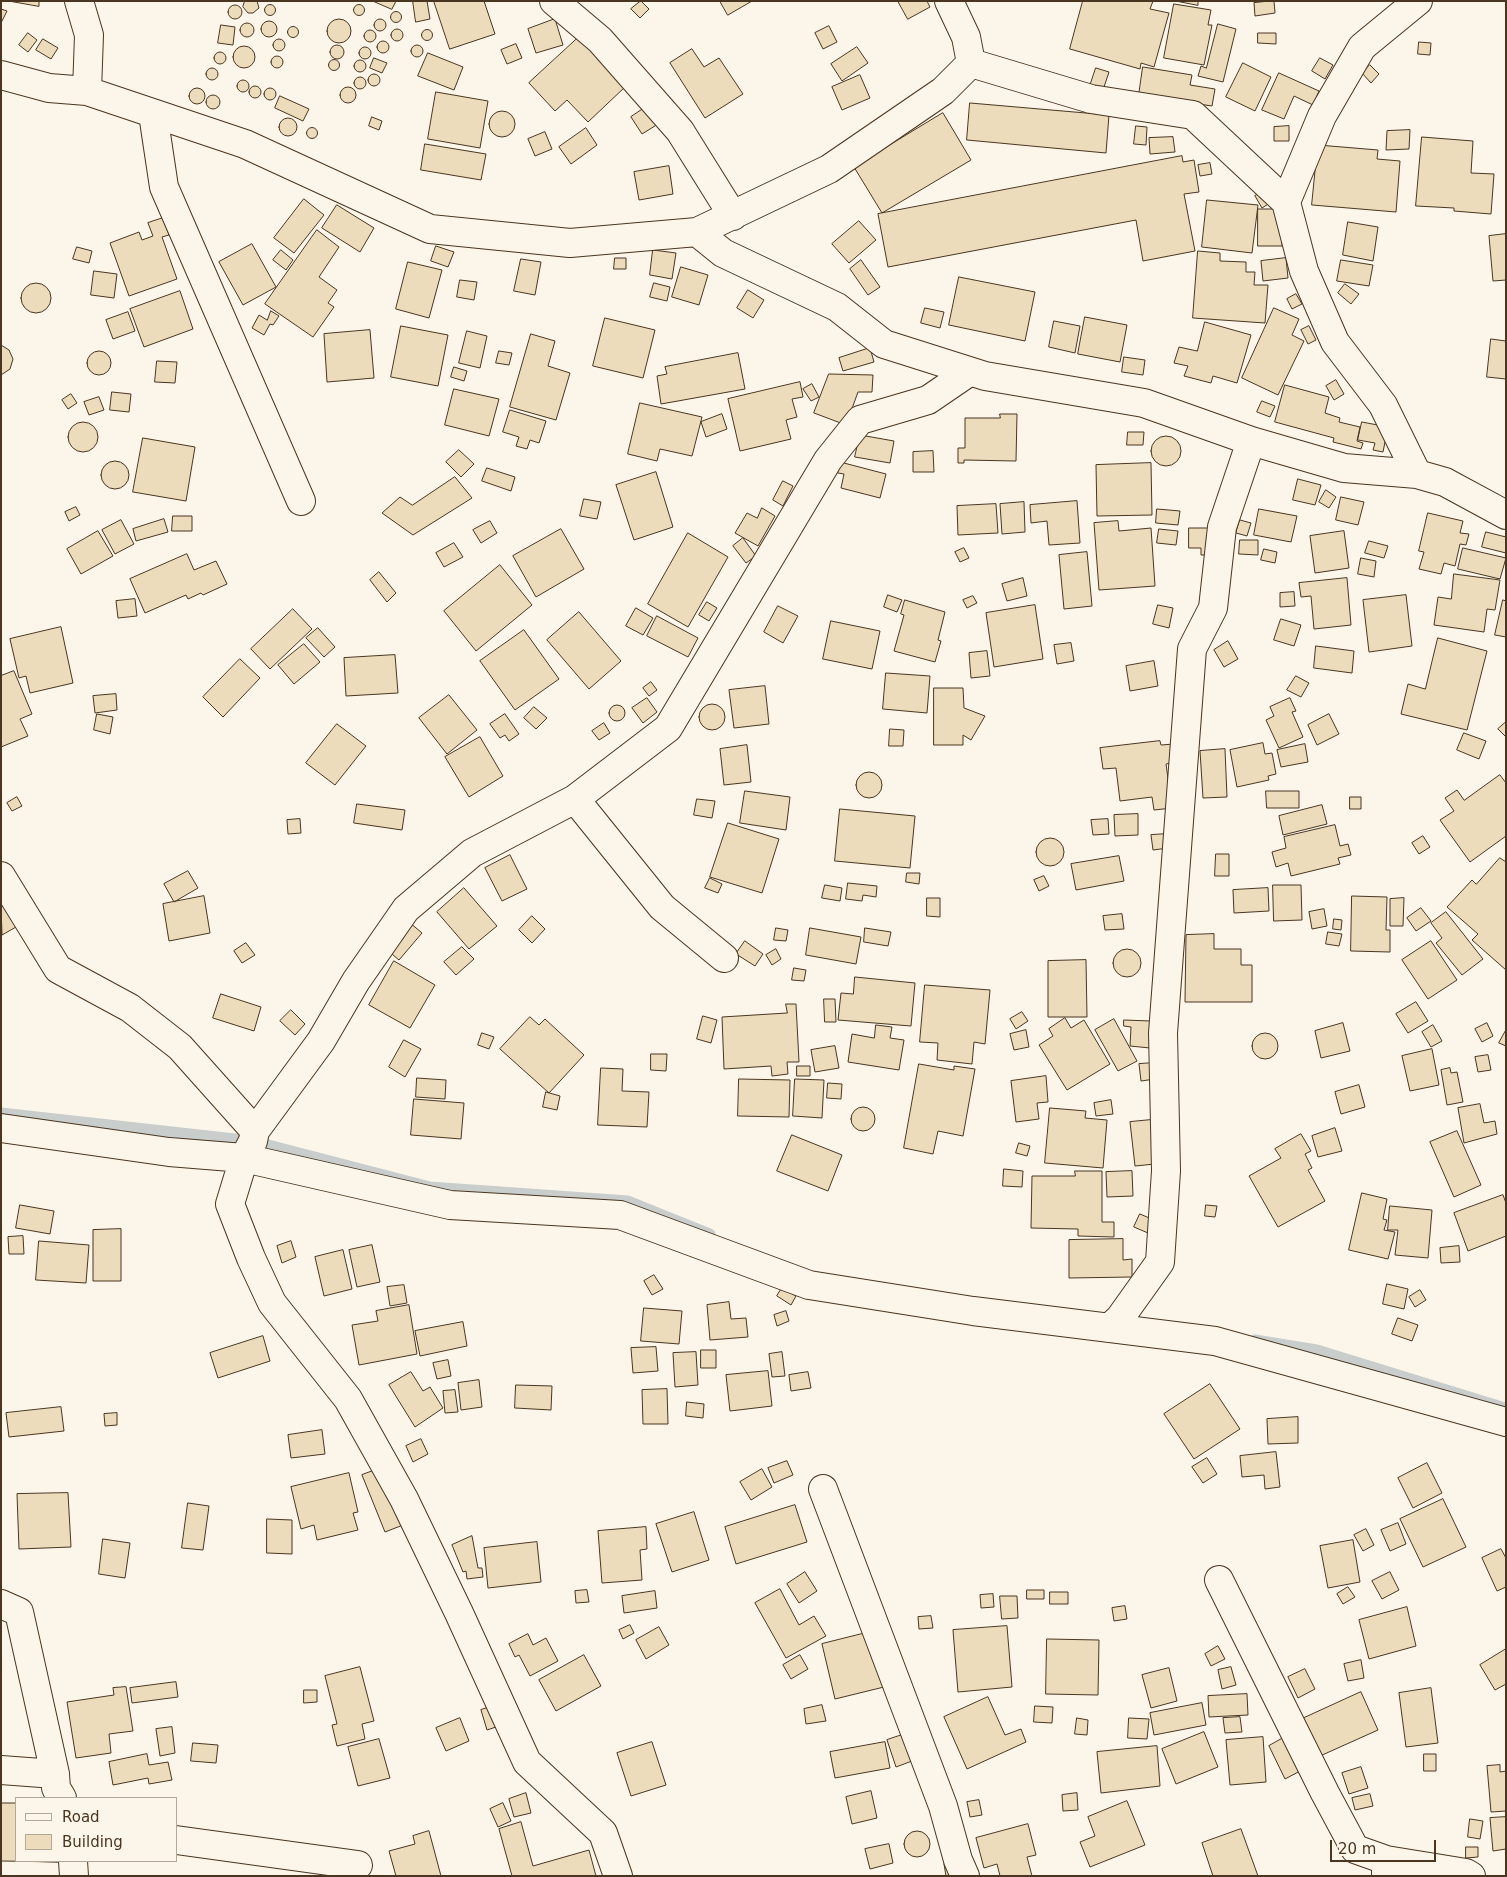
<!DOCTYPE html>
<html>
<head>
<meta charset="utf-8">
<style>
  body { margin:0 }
  #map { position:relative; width:1507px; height:1877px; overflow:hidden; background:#fbf6e9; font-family:"DejaVu Sans",sans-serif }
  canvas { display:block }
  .frame { position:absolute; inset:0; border:2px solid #4a3520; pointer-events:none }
  .legend { position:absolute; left:15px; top:1797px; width:162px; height:65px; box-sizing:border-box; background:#fbf6e9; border:1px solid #b4a999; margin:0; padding:6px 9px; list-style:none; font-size:15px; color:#4a3520 }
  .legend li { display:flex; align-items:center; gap:10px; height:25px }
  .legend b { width:25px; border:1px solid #b4a999 }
  .scale { position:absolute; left:1330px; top:1840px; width:106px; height:22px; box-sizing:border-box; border:2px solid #4a3520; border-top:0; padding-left:6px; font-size:15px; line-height:18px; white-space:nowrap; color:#4a3520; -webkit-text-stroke:4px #fbf6e9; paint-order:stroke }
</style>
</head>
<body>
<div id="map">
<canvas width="1507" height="1877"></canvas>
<div class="frame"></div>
<ul class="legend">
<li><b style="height:6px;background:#fbf6e9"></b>Road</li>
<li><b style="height:14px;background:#ecdcbc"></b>Building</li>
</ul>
<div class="scale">20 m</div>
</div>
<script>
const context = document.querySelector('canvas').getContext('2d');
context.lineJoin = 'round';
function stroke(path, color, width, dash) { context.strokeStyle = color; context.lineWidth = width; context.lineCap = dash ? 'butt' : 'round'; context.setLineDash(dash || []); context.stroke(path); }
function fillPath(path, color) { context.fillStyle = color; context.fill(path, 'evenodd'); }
stroke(new Path2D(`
  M1,1113L253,1141L430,1187L628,1201L710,1234
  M1255,1340L1317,1350L1505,1408`), '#c9cecd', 11);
const building = new Path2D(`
  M9,1H39V6Z
  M245,1H257L259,8L253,13H248L243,7Z
  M373,1H396L392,9Z
  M413,1H427L430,19L416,22Z
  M434,1H484L495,34L450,49Z
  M641,1L649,9L640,18L631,9Z
  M720,1H752L728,15Z
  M898,1H927L930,7L908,19Z
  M1083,1H1153L1150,9L1169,13L1154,67L1141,63L1140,69L1070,49Z
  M1176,1H1198V5Z
  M1274,1L1275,13L1255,16L1254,3Z
  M1174,4L1211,10L1208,25H1212L1204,65L1164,58Z
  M353.5 10a5.5 5.5 0 1 1 11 0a5.5 5.5 0 1 1-11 0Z
  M264.5 10a5.5 5.5 0 1 1 11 0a5.5 5.5 0 1 1-11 0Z
  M228 12a7 7 0 1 1 14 0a7 7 0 1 1-14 0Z
  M1,9L7,11L1,23Z
  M390.5 17a5.5 5.5 0 1 1 11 0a5.5 5.5 0 1 1-11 0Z
  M374 25a6 6 0 1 1 12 0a6 6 0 1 1-12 0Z
  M555,19L563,45L536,53L528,29Z
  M327 31a12 12 0 1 1 24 0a12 12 0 1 1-24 0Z
  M261 29a8 8 0 1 1 16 0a8 8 0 1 1-16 0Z
  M240 30a7 7 0 1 1 14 0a7 7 0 1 1-14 0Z
  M1218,24L1236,29L1223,82L1198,76L1201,66L1206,68Z
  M221,25L235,27L233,45L218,43Z
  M829,26L837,42L823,49L815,33Z
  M287.5 32a5.5 5.5 0 1 1 11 0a5.5 5.5 0 1 1-11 0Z
  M391 35a6 6 0 1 1 12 0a6 6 0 1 1-12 0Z
  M421.5 35a5.5 5.5 0 1 1 11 0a5.5 5.5 0 1 1-11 0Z
  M364 36a6 6 0 1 1 12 0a6 6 0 1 1-12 0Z
  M28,33L37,40L28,52L19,45Z
  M1258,33H1276V44L1258,43Z
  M579,37L625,87L588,122L567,100L555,111L529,83Z
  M43,39L58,48L51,59L36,50Z
  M273 45a6 6 0 1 1 12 0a6 6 0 1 1-12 0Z
  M377 47a6 6 0 1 1 12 0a6 6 0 1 1-12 0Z
  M1419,42L1431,43L1430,55L1418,54Z
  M516,44L522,58L507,64L501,50Z
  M411 51a6 6 0 1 1 12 0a6 6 0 1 1-12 0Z
  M330 52a7 7 0 1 1 14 0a7 7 0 1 1-14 0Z
  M233 57a11 11 0 1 1 22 0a11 11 0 1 1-22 0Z
  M359 53a6 6 0 1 1 12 0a6 6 0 1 1-12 0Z
  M857,47L868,63L842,81L831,64Z
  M692,49L704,67L719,58L743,94L705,118L670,63Z
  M214 58a6 6 0 1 1 12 0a6 6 0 1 1-12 0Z
  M428,53L463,67L454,90L418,76Z
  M271 62a6 6 0 1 1 12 0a6 6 0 1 1-12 0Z
  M374,58L387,63L382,73L370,68Z
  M1320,58L1333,65L1325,79L1312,71Z
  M328.5 65a5.5 5.5 0 1 1 11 0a5.5 5.5 0 1 1-11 0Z
  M354 66a6 6 0 1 1 12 0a6 6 0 1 1-12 0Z
  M1243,63L1271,77L1255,111L1226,97Z
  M1370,65L1379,74L1371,83L1362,73Z
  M1143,67L1192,75L1190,85L1215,89L1212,106L1139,95Z
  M206 74a6 6 0 1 1 12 0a6 6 0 1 1-12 0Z
  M1096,68L1109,72L1103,90L1090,86Z
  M1279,73L1319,91L1313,105L1294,96L1284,119L1262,110Z
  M368 80a6 6 0 1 1 12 0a6 6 0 1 1-12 0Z
  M860,75L870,98L842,110L832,87Z
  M354 83a6 6 0 1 1 12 0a6 6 0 1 1-12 0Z
  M237 86a6 6 0 1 1 12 0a6 6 0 1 1-12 0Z
  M249 92a6 6 0 1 1 12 0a6 6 0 1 1-12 0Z
  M340 95a8 8 0 1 1 16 0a8 8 0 1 1-16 0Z
  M264 94a6 6 0 1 1 12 0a6 6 0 1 1-12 0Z
  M189 96a8 8 0 1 1 16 0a8 8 0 1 1-16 0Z
  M436,92L488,101L480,148L428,139Z
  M206 102a7 7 0 1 1 14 0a7 7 0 1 1-14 0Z
  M280,96L309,109L303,121L275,108Z
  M970,103L1109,115L1106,153L967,140Z
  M646,107L658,124L642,134L631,117Z
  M489 124a13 13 0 1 1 26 0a13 13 0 1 1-26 0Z
  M943,113L971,160L882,213L854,167Z
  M372,117L382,121L379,130L369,126Z
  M279 127a9 9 0 1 1 18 0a9 9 0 1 1-18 0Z
  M1136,126L1147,127L1146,145L1134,144Z
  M1289,126V141H1274V127Z
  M306.5 133a5.5 5.5 0 1 1 11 0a5.5 5.5 0 1 1-11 0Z
  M586,128L597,145L571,164L559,147Z
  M1410,130L1409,149L1386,150L1387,131Z
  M545,132L552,149L535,156L528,139Z
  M1173,137L1175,152L1150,154L1149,138Z
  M1422,137L1473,141L1471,173L1494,174L1491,214L1454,211V208L1416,206Z
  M425,144L486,154L481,180L421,170Z
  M1318,145L1378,150L1377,159L1400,161L1396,212L1312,205Z
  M1182,156L1183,162L1194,160L1199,192L1184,194L1195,251L1143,261L1136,220L888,267L878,214Z
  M1210,163L1212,174L1200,176L1198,165Z
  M669,166L673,194L639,200L634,172Z
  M1266,189L1273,201L1262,208L1255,196Z
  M304,199L324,215L294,253L274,238Z
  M1207,200L1258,205L1252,253L1202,247Z
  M337,205L374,228L360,252L322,228Z
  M1258,209H1282V246H1258Z
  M163,218L169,235L162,237L177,279L129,296L110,243L139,232L142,240L153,236L148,223Z
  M859,221L876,240L849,263L832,244Z
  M1348,222L1378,227L1373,261L1343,255Z
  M317,230L339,247L319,277L337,290L328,303L334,307L313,337L265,304Z
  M1506,234V280L1493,281L1489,236Z
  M252,244L276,287L243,305L219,262Z
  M436,246L454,252L448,267L431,261Z
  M77,247L92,251L89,263L73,259Z
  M281,250L293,260L286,270L273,260Z
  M653,250L676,253L672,279L650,275Z
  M1198,251L1220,253V261L1246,262V272H1255L1254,285H1268L1265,323L1193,318Z
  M615,258H626V269H614Z
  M1286,258L1288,278L1263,281L1261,261Z
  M521,259L541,262L535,295L514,291Z
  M861,260L880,287L868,295L850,269Z
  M1341,260L1373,265L1369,286L1337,281Z
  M408,262L442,270L429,318L396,309Z
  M681,267L708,275L699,305L672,297Z
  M94,271L117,274L114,298L91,295Z
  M959,277L1035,292L1025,341L949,325Z
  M460,280L477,282L474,300L457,297Z
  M654,283L670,287L667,301L650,297Z
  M21 298a15 15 0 1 1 30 0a15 15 0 1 1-30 0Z
  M1345,284L1359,294L1351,304L1338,293Z
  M748,290L764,300L753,318L737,308Z
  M180,291L193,329L144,347L130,309Z
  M1296,294L1302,304L1292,309L1287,299Z
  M925,308L944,312L940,328L921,323Z
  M1274,308L1299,319L1292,335L1304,341L1278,395L1242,378Z
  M271,311L279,316L273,325L270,324L264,335L252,328L259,315L267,320Z
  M128,312L135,331L113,339L106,320Z
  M1085,317L1127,325L1120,362L1078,354Z
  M605,318L655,330L643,378L593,366Z
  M1054,321L1080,326L1075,353L1049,347Z
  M1205,322L1251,335L1237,383L1213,376L1211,383L1184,376L1188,366L1174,363L1179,347L1197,351Z
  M401,326L448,335L438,386L391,377Z
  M1309,326L1316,340L1308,344L1301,330Z
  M370,330L374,378L327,382L324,334Z
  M467,331L487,336L480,368L459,363Z
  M531,334L555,341L548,366L570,373L556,420L510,407Z
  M1491,339L1506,341V379L1487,377Z
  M1,345L9,350L13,359L10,369L1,375Z
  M870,348L874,362L843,371L839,358Z
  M87 363a12 12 0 1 1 24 0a12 12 0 1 1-24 0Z
  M499,351L512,353L509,365L496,363Z
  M738,353L745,389L661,404L657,376L667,374L665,367Z
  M1124,357L1145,360L1143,375L1122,372Z
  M157,361L177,362L175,383L155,382Z
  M454,367L467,371L464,381L451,377Z
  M829,374L873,375L872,392H858L846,425L814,413Z
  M1336,380L1344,394L1334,400L1326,386Z
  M800,382L803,397L792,399L797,417L786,420L791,439L740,451L728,399Z
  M812,384L819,397L811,401L803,389Z
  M1285,385L1329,397L1325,413L1340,418L1339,422L1360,427L1357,441L1363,443L1361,449L1333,442L1334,438L1275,422Z
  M454,389L499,399L489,436L445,425Z
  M112,392L131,394L129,412L110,410Z
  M71,394L77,403L68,409L62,400Z
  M99,397L104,410L89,415L84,402Z
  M1262,401L1275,406L1270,417L1257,412Z
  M640,403L702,417L692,456L660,449L657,461L628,454Z
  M510,410L546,421L539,443L530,440L527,449L516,446L519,437L503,432Z
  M722,414L727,429L706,437L701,422Z
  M1000,414H1017L1016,461L964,460V463H958V448H965V418H1000Z
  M68 437a15 15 0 1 1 30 0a15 15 0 1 1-30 0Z
  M1362,422L1388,427L1383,452L1373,450L1375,443L1358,440Z
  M1128,432H1144L1143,445H1127Z
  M860,435L894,441L890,463L855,457Z
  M1151 451a15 15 0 1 1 30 0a15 15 0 1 1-30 0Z
  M143,438L195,447L186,501L133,492Z
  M459,450L474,464L461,477L446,462Z
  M933,451L934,472H913V452Z
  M101 475a14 14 0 1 1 28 0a14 14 0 1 1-28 0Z
  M840,462L886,474L880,498L841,488L844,474L838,473Z
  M1151,463L1152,515L1097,516L1096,465Z
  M487,468L515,477L511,491L482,481Z
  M656,472L673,527L634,540L616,485Z
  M455,477L472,498L413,535L382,513L400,497L412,505Z
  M1298,479L1321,485L1315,505L1293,500Z
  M783,481L793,486L783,506L773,500Z
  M1326,490L1336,497L1329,508L1319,502Z
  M1341,497L1364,502L1358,525L1336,520Z
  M584,499L601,502L597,519L580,516Z
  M1077,501L1080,543L1049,545L1047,521L1031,523L1030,505Z
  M1024,502L1025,532L1002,534L1000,504Z
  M996,504L998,533L958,535L957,506Z
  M76,507L80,515L69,521L65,512Z
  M762,508L775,516L758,546L735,533L747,513L757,518Z
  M1157,509L1180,511L1178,525L1156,523Z
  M1259,509L1297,516L1291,542L1254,535Z
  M1428,513L1463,521L1460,533L1469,534L1466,545L1460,544L1455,566L1444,563L1441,574L1419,569L1424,552L1419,551Z
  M173,516H192V531H172Z
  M164,519L168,532L136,541L133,529Z
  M121,520L134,544L115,554L102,530Z
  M1240,520L1251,523L1247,536L1236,533Z
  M490,521L497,533L481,543L473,530Z
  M1118,521L1119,531L1151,528L1155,586L1099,590L1094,523Z
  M1189,528H1211V555H1201V548H1189Z
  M561,529L584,569L536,597L513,556Z
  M1159,529L1178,531L1176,545L1157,543Z
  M98,531L113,556L81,574L67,549Z
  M1344,531L1349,568L1315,573L1310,536Z
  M1486,532L1506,537V553L1482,547Z
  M688,533L728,557L688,627L648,604Z
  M743,538L756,556L746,563L733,546Z
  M1240,540H1258V555L1239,554Z
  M1369,541L1388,546L1384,558L1365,553Z
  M454,543L463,557L444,567L436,553Z
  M964,548L969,558L960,562L955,552Z
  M1463,548L1506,558L1500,579L1458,569Z
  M1264,549L1277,552L1275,563L1261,560Z
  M1087,552L1092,606L1064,609L1059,555Z
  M187,554L194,570L216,561L227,584L203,595L201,593L188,599L186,595L145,613L130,579Z
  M1361,558L1376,561L1374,577L1358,574Z
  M500,565L532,605L476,651L444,611Z
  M379,572L396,593L387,602L370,580Z
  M1454,574L1500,580L1495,610L1487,609L1484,632L1434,625L1438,597L1451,599Z
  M1023,578L1027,596L1007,601L1002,584Z
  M1347,578L1351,625L1314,629L1311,596L1301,597L1299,583Z
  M1294,592L1295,606L1280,607V593Z
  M888,595L902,600L897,612L884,607Z
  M1406,595L1412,646L1369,652L1363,600Z
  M973,596L977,603L967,608L963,600Z
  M135,599L137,616L118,618L116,601Z
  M905,600L945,612L938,640L941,641L935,662L894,651L904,615L901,614Z
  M1503,600L1506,601V637L1495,635Z
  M707,602L717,608L709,621L699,615Z
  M1035,605L1043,659L994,667L986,613Z
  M1158,605L1173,608L1169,628L1153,624Z
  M778,606L798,616L783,643L764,632Z
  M636,608L653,618L643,635L626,626Z
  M293,609L312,629L270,669L251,649Z
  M579,612L621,661L589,689L547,640Z
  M657,616L698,638L688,657L647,636Z
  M1281,619L1301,625L1294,646L1274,640Z
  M831,621L880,631L872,669L823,659Z
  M61,627L73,683L30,693L26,676L19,678L10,639Z
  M318,628L335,647L324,657L306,638Z
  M524,630L559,679L515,710L480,661Z
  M1438,638L1487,651L1467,730L1401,714L1408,684L1425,689Z
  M1228,641L1238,659L1224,667L1214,650Z
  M1071,643L1074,661L1057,664L1054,645Z
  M304,644L320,662L294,684L278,665Z
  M1316,646L1354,651L1352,673L1314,668Z
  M987,651L990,676L971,678L969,653Z
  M395,655L398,693L346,696L344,658Z
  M240,659L260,678L223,717L203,697Z
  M1154,661L1158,686L1130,691L1126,666Z
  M14,671L32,714L20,719L28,736L1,747V676Z
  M886,673L930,676L927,713L883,709Z
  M1296,676L1309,683L1301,697L1287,690Z
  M651,682L657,690L649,696L643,688Z
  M765,686L769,724L734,728L729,690Z
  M934,688H963L964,708L985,716L971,740L963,735V745H934Z
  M116,694L117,710L95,713L93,696Z
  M449,695L477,730L447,754L419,718Z
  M647,698L657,712L643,723L632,708Z
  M1290,698L1296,711L1292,712L1303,737L1279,748L1266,720L1274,716L1270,707Z
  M699 717a13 13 0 1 1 26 0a13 13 0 1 1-26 0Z
  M609 713a8 8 0 1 1 16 0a8 8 0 1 1-16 0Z
  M534,707L547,718L536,729L524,718Z
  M97,714L113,717L110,734L94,730Z
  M505,714L519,734L509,741L505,735L500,738L490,724Z
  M1329,714L1339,734L1317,745L1308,725Z
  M1506,722V737L1498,729Z
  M604,723L610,733L599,740L592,731Z
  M337,724L366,746L335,785L306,763Z
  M890,729L904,730L903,746H889Z
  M1464,733L1486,741L1479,759L1457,750Z
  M480,737L503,776L469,797L445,757Z
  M1160,741L1161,745L1174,744L1177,762L1166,764L1172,808L1154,810L1152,797L1120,801L1116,768L1103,769L1100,748Z
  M1263,743L1265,754L1272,753L1276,774L1268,776L1269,780L1237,787L1230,750Z
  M1305,744L1308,762L1281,767L1277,750Z
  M747,745L751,782L724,785L720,749Z
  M1225,749L1227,797L1203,798L1200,751Z
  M856 785a13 13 0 1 1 26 0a13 13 0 1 1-26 0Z
  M1500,775L1506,783V836L1470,862L1440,820L1454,811L1445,798L1457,790L1464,800Z
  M745,791L790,797L786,830L740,823Z
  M1266,791H1299V808H1267Z
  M17,797L22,806L12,811L7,803Z
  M1350,797H1361V809H1350Z
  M697,799L715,801L712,818L694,815Z
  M357,804L405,810L402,830L354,823Z
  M1322,805L1327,824L1283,835L1279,816Z
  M840,809L915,816L910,868L835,861Z
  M1138,814V835L1115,836L1114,815Z
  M300,819L301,833L288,834L287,820Z
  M1108,819L1109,834L1093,835L1091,820Z
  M728,823L779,839L762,893L710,877Z
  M1335,825L1340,846L1348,844L1351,855L1338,858L1340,864L1291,876L1288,863L1276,867L1272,852L1286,848L1284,837Z
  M1167,834L1168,848L1153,850L1151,835Z
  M1423,836L1430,847L1419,854L1412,843Z
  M1036 852a14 14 0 1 1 28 0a14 14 0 1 1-28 0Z
  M1216,854H1229V876H1215Z
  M510,855L527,889L502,901L485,868Z
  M1119,856L1124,881L1076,890L1071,864Z
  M1500,858L1506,862V970L1472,940L1478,934L1447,907L1472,880L1476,884Z
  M188,871L198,888L174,902L164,884Z
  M907,873H920L919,884L906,882Z
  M1044,876L1049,886L1039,891L1034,880Z
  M710,878L722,884L718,893L705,888Z
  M848,883L877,886L876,897L863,895L862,901L846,899Z
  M825,885L842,888L840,901L822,898Z
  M1273,885H1301L1302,920L1274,921Z
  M464,888L497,926L469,949L437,912Z
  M1268,888L1269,911L1234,913L1233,890Z
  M204,896L210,933L169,941L163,904Z
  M1352,896L1387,897L1386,930H1390V952L1351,951Z
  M927,898H940V917L927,916Z
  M1404,898L1403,926H1390V899Z
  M3,906L16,927L2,935L1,907Z
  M1421,908L1431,921L1416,931L1407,918Z
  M1324,909L1327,926L1312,929L1309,912Z
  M1446,912L1483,959L1462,975L1436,943L1442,938L1431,923Z
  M1122,914L1124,929L1105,930L1103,916Z
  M532,916L545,929L532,943L519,930Z
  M1334,919L1342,920L1341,930L1333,929Z
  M409,922L422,933L399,960L386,949Z
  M776,928L788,930L786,941L774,940Z
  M810,928L861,937L856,964L806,955Z
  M865,928L891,932L888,946L864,942Z
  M1328,932L1342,934L1339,946L1326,944Z
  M1214,934V949H1241V965H1252V1002H1185L1186,935Z
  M745,941L763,954L755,966L736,954Z
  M1431,941L1457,980L1428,999L1402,960Z
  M246,943L255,955L242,963L234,951Z
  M462,947L474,959L456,975L444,962Z
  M776,949L781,959L772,965L766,955Z
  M1113 963a14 14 0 1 1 28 0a14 14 0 1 1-28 0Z
  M1086,960L1087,1017H1048V961Z
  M394,961L435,985L410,1028L369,1005Z
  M794,968L806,970L804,981L792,980Z
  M855,977L915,983L911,1026L838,1020L841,993L853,994Z
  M925,985L990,990L985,1044L974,1042L972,1064L937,1060L938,1043L920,1042Z
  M221,994L261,1007L254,1031L213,1018Z
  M824,999H835L836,1022H825Z
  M1416,1002L1428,1021L1408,1033L1396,1014Z
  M786,1004H796L799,1062H787L788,1074L772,1076L771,1066L724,1069L722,1017L787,1013Z
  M291,1010L305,1024L295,1035L280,1021Z
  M1022,1012L1028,1021L1016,1029L1010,1019Z
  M703,1016L717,1020L711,1043L697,1039Z
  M530,1017L539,1025L545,1019L584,1055L549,1093L500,1049Z
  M1065,1018L1071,1028L1084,1020L1110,1064L1067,1090L1039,1045L1053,1036L1049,1029Z
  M1114,1019L1137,1061L1118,1071L1095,1030Z
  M1124,1020L1151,1021L1150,1048L1130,1046L1131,1027L1124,1026Z
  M1343,1023L1350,1051L1321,1058L1315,1031Z
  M1487,1023L1493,1036L1482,1042L1475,1029Z
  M876,1025L892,1027L890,1038L904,1040L899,1070L848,1062L852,1034L874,1038Z
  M1433,1025L1442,1041L1431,1047L1422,1032Z
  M1026,1030L1029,1047L1014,1050L1010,1034Z
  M1506,1030V1046L1499,1043Z
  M1252 1046a13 13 0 1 1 26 0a13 13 0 1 1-26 0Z
  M482,1033L494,1037L489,1049L478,1045Z
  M404,1040L421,1049L405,1077L389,1067Z
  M835,1046L839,1068L815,1072L811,1050Z
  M1432,1049L1439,1085L1410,1091L1402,1056Z
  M651,1054H667L666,1071L651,1070Z
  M1488,1055L1491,1070L1478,1072L1475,1057Z
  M1153,1063L1155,1079L1141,1081L1139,1064Z
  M919,1064L954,1070V1066L975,1069L963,1136L938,1131L933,1154L904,1148Z
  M797,1066H810V1076H797Z
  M601,1068L623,1069L622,1091L649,1092L647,1127L598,1125Z
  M1450,1068L1451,1073L1457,1072L1463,1102L1447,1105L1441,1070Z
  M1046,1076L1048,1102L1037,1103L1039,1119L1016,1122L1011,1081Z
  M417,1078L446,1080L445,1099L416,1097Z
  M739,1079L790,1080L789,1117L738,1116Z
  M795,1079L824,1080L822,1118L793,1116Z
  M828,1083L842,1084L841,1099L827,1098Z
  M1359,1085L1365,1107L1341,1114L1335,1092Z
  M546,1092L560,1096L557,1110L543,1107Z
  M414,1099L464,1103L461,1139L411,1135Z
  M1111,1100L1113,1114L1096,1116L1094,1103Z
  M1480,1104L1484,1123L1495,1121L1497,1134L1464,1143L1458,1108Z
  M851 1119a12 12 0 1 1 24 0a12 12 0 1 1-24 0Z
  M1050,1108L1086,1111L1085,1118L1107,1120L1103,1168L1045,1163Z
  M1151,1120L1155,1164L1135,1166L1130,1122Z
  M1335,1128L1342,1151L1318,1157L1312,1136Z
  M1457,1131L1481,1185L1454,1197L1430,1142Z
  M1301,1134L1311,1151L1305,1154L1312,1168L1308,1170L1325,1201L1278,1227L1249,1176L1281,1158L1275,1149Z
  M792,1135L842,1155L828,1191L777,1171Z
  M1019,1143L1030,1146L1027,1156L1016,1153Z
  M1004,1169L1023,1171L1022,1187L1003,1186Z
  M1075,1171H1102V1222H1114V1237L1078,1236V1229L1031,1228L1032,1176H1075Z
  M1132,1171L1133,1196L1107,1197L1106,1172Z
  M1362,1193L1387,1199L1383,1219L1387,1220L1384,1230L1395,1232L1388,1259L1349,1250Z
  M1503,1195L1506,1203V1236L1468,1251L1454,1213Z
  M20,1205L54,1211L50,1234L16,1228Z
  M1206,1205L1217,1206L1215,1217L1205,1216Z
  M1390,1206L1432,1210L1428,1258L1395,1255L1398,1230H1388Z
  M1140,1214L1154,1220L1148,1233L1134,1227Z
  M121,1229V1281H93V1230Z
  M23,1236L24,1254H9L8,1237Z
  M1123,1239V1260L1132,1259V1277L1069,1278V1240Z
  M39,1241L89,1245L86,1283L36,1280Z
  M291,1241L296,1257L282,1263L277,1246Z
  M372,1245L380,1282L357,1287L349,1250Z
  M1459,1246L1460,1262L1441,1263L1440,1248Z
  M343,1250L352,1289L324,1296L315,1257Z
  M654,1275L663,1289L652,1295L644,1281Z
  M1387,1284L1408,1289L1404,1309L1383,1304Z
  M404,1285L407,1303L390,1306L387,1287Z
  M782,1288L796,1296L791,1305L777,1296Z
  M1420,1290L1426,1300L1415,1307L1409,1297Z
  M729,1302L731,1319L746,1318L748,1337L710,1340L707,1305Z
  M409,1305L417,1354L359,1365L352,1325L378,1321L376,1311Z
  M644,1308L682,1311L679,1344L641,1341Z
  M786,1311L789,1321L777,1326L774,1315Z
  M1398,1318L1418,1325L1412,1341L1392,1334Z
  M463,1322L467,1346L420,1356L415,1331Z
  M263,1336L270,1361L218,1378L210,1353Z
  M656,1347L658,1371L633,1373L631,1348Z
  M701,1350H716V1368H701Z
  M696,1352L698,1385L675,1387L673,1353Z
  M782,1352L785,1376L772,1377L769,1354Z
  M448,1360L451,1376L437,1379L433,1363Z
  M768,1371L772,1406L730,1411L726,1375Z
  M411,1372L423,1391L430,1387L443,1408L415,1427L389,1385Z
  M808,1372L811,1388L791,1391L789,1375Z
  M479,1380L482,1407L461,1410L458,1383Z
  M1210,1384L1240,1429L1194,1459L1164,1414Z
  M516,1385L552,1386L551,1410L515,1408Z
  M667,1389L668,1424H643L642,1390Z
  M455,1390L458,1412L445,1413L443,1391Z
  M687,1402L704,1404L703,1418L686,1416Z
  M61,1407L64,1431L9,1437L6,1413Z
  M117,1413V1425L105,1426L104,1414Z
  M1298,1417V1443L1268,1444L1267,1419Z
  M322,1430L325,1454L291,1458L288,1435Z
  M421,1439L428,1454L413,1462L406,1446Z
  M1276,1452L1280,1487L1265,1489L1264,1475L1242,1477L1240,1456Z
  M1207,1458L1217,1474L1203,1483L1192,1467Z
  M787,1461L793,1475L774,1483L768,1468Z
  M1427,1463L1442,1493L1413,1508L1398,1478Z
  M381,1468L403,1525L385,1532L362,1475Z
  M762,1469L772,1487L751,1500L740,1482Z
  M349,1473L358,1512L353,1513L358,1530L317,1540L314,1525L301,1529L291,1487Z
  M68,1493L71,1547L19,1549L17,1494Z
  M1443,1499L1466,1547L1423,1567L1400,1519Z
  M188,1503L209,1506L203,1550L182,1548Z
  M795,1505L807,1542L736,1564L725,1527Z
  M694,1512L709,1560L672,1572L656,1524Z
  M267,1519L292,1520V1554L267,1553Z
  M1398,1523L1406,1544L1390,1551L1381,1530Z
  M646,1527L647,1549L640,1550L642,1580L602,1583L598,1531Z
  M1366,1529L1374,1545L1363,1551L1354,1535Z
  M472,1536L478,1568H482L483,1577L467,1579L466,1571L463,1572L452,1545Z
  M103,1539L130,1543L125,1578L99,1574Z
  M1353,1540L1360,1582L1328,1588L1320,1546Z
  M537,1542L541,1582L488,1588L484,1548Z
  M1501,1549L1506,1558V1587L1497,1591L1482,1558Z
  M805,1572L817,1591L799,1603L787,1584Z
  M1390,1572L1399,1590L1382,1599L1372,1581Z
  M1348,1587L1355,1597L1343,1604L1337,1594Z
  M780,1589L799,1625L814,1616L826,1636L786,1658L755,1603Z
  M587,1590L589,1602L576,1603L575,1591Z
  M1027,1590H1044V1599H1027Z
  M655,1591L657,1608L624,1613L622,1596Z
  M1050,1592H1068V1604H1050Z
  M993,1594L994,1607L981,1608L980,1595Z
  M1000,1596H1017L1018,1618L1002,1619Z
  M1125,1606L1127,1619L1114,1621L1112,1608Z
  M1407,1607L1416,1646L1369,1659L1359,1620Z
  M931,1616L933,1628L919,1629L918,1617Z
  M630,1625L634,1633L623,1639L619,1630Z
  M1007,1626L1012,1687L958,1692L953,1630Z
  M659,1627L669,1645L646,1659L636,1640Z
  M870,1632L884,1687L835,1699L822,1644Z
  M528,1634L533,1645L546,1638L558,1661L530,1676L519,1655L515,1657L509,1644Z
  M1047,1639L1099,1640L1098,1695L1046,1694Z
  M1218,1646L1225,1659L1211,1666L1205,1654Z
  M1506,1649V1684L1495,1690L1480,1665Z
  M584,1655L601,1686L556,1711L539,1680Z
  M800,1655L808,1669L791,1679L783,1665Z
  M1361,1660L1364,1678L1348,1681L1344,1664Z
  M360,1667L374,1721L362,1724L365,1739L337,1746L332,1725L337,1724L325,1676Z
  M1231,1667L1236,1685L1222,1689L1218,1670Z
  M1169,1668L1177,1701L1151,1708L1142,1675Z
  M1305,1669L1315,1689L1298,1698L1288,1677Z
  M176,1682L178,1697L132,1703L130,1688Z
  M126,1687L133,1731L109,1734L111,1753L76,1758L67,1702L114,1695L113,1688Z
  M1431,1688L1438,1743L1406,1747L1399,1693Z
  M304,1690H317V1702L304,1703Z
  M1361,1692L1378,1730L1320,1756L1302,1719Z
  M1247,1694L1248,1715L1209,1717L1208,1696Z
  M988,1697L1005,1735L1021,1729L1026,1742L967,1769L944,1717Z
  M1202,1703L1206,1725L1154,1735L1150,1713Z
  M496,1705L502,1725L487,1730L481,1710Z
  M822,1705L826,1721L806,1724L804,1709Z
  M1035,1706L1053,1707L1052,1723L1034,1722Z
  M1240,1717L1242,1732L1225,1733L1223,1718Z
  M460,1718L469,1741L446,1751L436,1728Z
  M1077,1718L1088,1720L1087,1735L1075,1734Z
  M1129,1718L1149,1719L1147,1739L1128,1738Z
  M172,1727L175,1753L160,1756L156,1729Z
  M911,1732L920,1758L896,1767L887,1740Z
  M1204,1732L1218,1767L1176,1784L1162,1749Z
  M1263,1737L1266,1782L1230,1785L1226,1740Z
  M1285,1737L1302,1770L1285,1779L1269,1746Z
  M379,1739L390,1778L358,1786L348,1747Z
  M652,1742L666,1785L631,1796L617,1753Z
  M885,1742L890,1768L835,1778L830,1752Z
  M193,1743L218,1745L216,1763L191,1761Z
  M1157,1746L1160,1786L1101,1793L1097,1752Z
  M147,1754L149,1765L168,1762L172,1780L149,1784L148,1778L113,1785L109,1762Z
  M1424,1754H1436V1771H1424Z
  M1500,1765V1772L1506,1771V1811L1491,1812L1487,1766Z
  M1361,1767L1368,1788L1349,1794L1342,1773Z
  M871,1791L877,1818L852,1824L846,1797Z
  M526,1793L531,1813L514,1817L509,1799Z
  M1077,1793L1078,1810L1063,1811L1062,1795Z
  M1370,1794L1373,1806L1355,1810L1352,1798Z
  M979,1800L982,1815L970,1817L967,1802Z
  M1127,1801L1145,1845L1090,1867L1080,1842L1095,1836L1088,1817Z
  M1,1803H16V1861L61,1862L1,1861Z
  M503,1803L511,1821L498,1827L490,1809Z
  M1506,1817V1849L1493,1851L1490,1818Z
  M1470,1819L1483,1821L1480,1839L1468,1837Z
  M521,1822L533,1866L589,1850L596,1876H512L499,1829Z
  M1028,1824L1036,1855L1027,1857L1032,1876H1000L997,1864L984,1868L976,1838Z
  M1241,1829L1258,1876H1213L1202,1843Z
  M904 1844a13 13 0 1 1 26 0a13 13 0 1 1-26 0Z
  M429,1831L441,1876H396L389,1851L415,1844L413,1836Z
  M889,1844L893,1863L870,1869L865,1849Z
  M1466,1847H1478V1857L1466,1858Z
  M955,1862L958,1876H946L944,1864Z`);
fillPath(building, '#ecdcbc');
stroke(building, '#4a3520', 1);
const street = new Path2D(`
  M79,1L89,35L87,91
  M554,1L600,40L680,131L733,216
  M949,1L966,37L971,63
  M1,75L49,88L87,91L245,144L430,229L570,243L697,232L723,253L837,307L884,344L985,376L1144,403L1251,441L1344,468L1417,474L1445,482L1506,515
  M153,114L164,187L301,501
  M697,232L829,169L943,91L971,63L1091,99L1193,115L1286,202
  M1417,474L1383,405L1335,342L1304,271L1286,202L1322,116L1362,47L1418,1
  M575,799L662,907L724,958
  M1,876L58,969L130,1008L180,1047L255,1131
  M1,1128L169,1152L244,1158L450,1205L620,1215L809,1285L973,1311L1215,1341L1506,1422
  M1109,1328L1120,1318L1160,1262L1166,1171L1163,1033L1192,649L1213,608L1222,527L1251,441
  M823,1489L943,1806L958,1860L965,1876
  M1219,1580L1325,1793L1355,1849L1386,1860V1876
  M1,1604L19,1612L55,1774L56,1788L62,1798
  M1,1770L55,1774
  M176,1840L358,1865
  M1386,1860L1466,1873L1471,1876
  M73,1861L74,1876
  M618,1876L603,1833L527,1762L459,1613L404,1499L348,1399L272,1303L251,1258L230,1204L244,1158L253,1141L255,1131L321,1041L356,981L406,909L472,853L575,799L668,728L828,460L860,420L928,400L969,372`);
stroke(street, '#4a3520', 30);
stroke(street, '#fbf6e9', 28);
</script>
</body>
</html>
